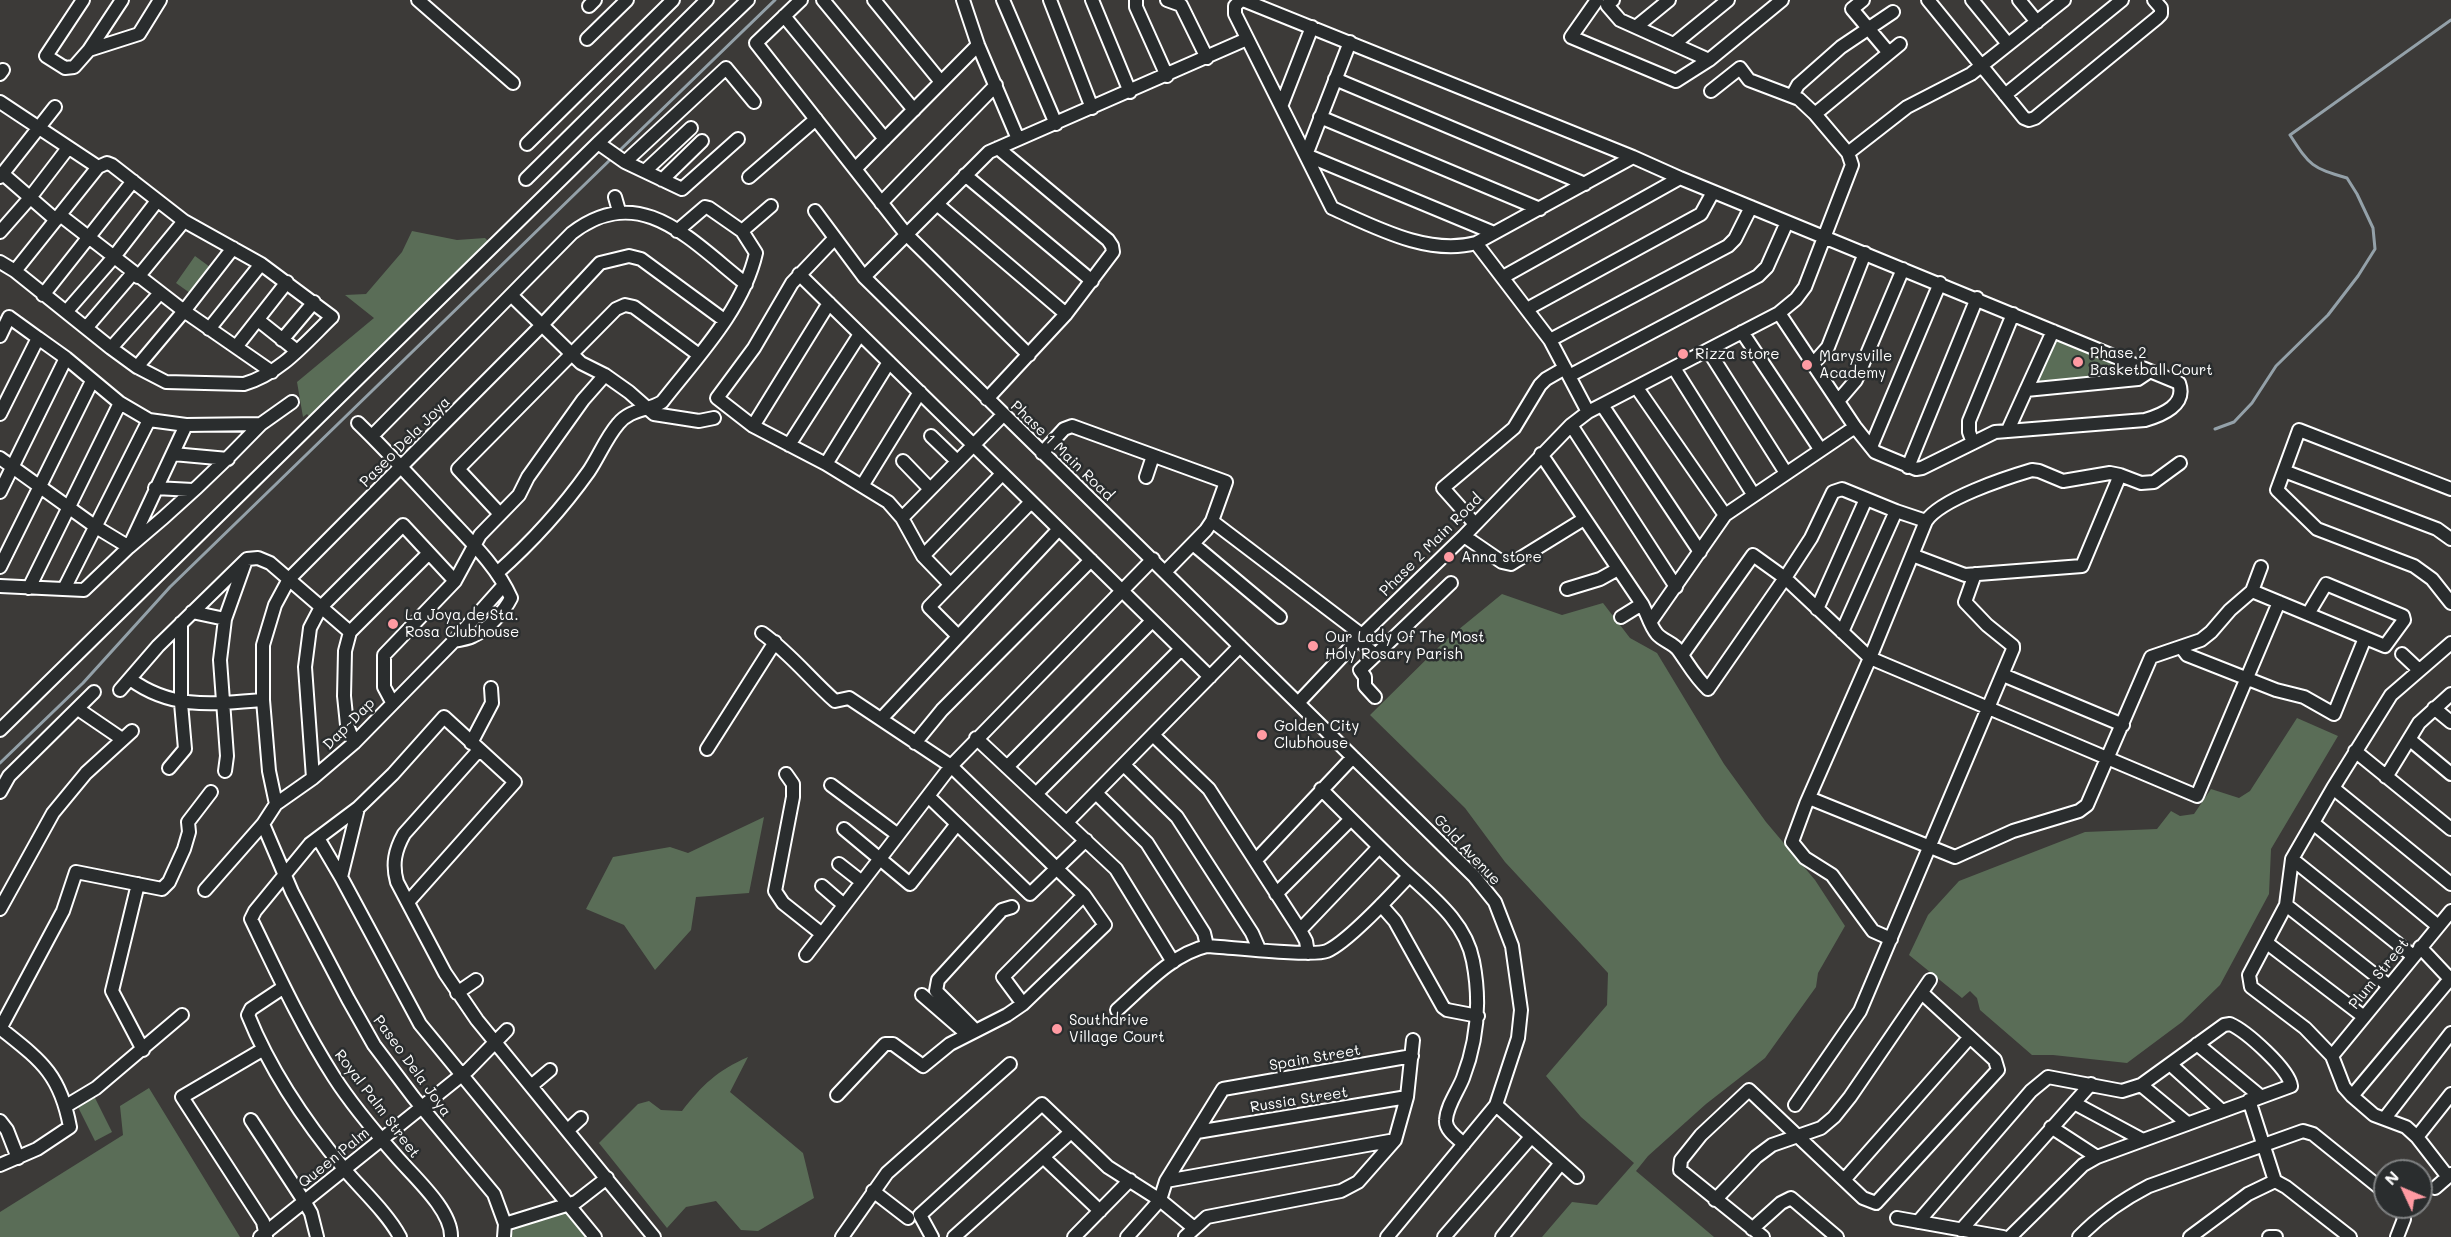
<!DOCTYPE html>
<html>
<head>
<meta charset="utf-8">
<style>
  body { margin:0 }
  #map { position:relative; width:2451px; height:1237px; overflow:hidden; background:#3c3a38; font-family:Mali,sans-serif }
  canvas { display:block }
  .north { position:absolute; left:2373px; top:1159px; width:60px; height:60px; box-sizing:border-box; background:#2a2d2e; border:2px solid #7f8182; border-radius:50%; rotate:314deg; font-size:16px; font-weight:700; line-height:24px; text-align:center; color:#fff }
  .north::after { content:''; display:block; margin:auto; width:21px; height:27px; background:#ff9aa2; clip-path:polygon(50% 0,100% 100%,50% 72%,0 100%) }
</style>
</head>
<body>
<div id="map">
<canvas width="2451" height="1237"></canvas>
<div class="north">N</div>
</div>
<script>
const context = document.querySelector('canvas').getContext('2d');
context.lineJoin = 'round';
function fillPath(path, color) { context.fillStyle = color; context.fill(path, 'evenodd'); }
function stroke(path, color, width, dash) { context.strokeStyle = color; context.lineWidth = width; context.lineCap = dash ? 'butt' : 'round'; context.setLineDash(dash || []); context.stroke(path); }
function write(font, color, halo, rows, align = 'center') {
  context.font = font + ' Mali,sans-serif'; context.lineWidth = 5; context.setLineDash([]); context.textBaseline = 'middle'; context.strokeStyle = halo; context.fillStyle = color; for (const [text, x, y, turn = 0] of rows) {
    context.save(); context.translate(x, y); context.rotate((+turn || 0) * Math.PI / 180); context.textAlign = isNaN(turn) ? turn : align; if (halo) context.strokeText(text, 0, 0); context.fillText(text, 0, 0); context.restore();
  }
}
fillPath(new Path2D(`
  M412,231L457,240L485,238L492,245L317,426L307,414L303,417L297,382L374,318L345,295L366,294L402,252Z
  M195,256L210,267L190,293L176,283Z
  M2054,336L2131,367L2125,375L2087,380L2034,382Z
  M1502,594L1562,615L1603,603L1630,638L1657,653L1724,764L1766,822L1815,880L1845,926L1818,973L1816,987L1765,1058L1706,1104L1648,1156L1636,1171L1714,1237H1542L1572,1202L1597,1205L1634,1163L1581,1117L1546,1076L1607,1005L1608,973L1505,862L1465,808L1370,715L1447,639Z
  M2297,718L2338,736L2271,849L2269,894L2220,985L2182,1022L2127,1063L2053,1055H2032L1980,1010L1977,998L1970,991L1962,998L1909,955L1928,915L1959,881L2085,832L2157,829L2171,811L2180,816L2194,814L2211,789L2239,798L2250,791Z
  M764,817L749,893L696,897L691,930L655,970L624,925L586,909L613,857L670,847L688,853Z
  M748,1057L730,1092L803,1153L814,1198L758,1231L741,1230L716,1201L686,1207L667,1228L599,1143L638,1104L649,1101L661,1110L682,1111C703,1084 717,1071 748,1057Z
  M149,1088L240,1237H0V1212L123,1135L120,1106Z
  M94,1096L112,1132L95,1141L77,1105Z
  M563,1210L568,1212L588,1237H511L515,1226Z`), '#5a6d57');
stroke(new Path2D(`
  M618,152L775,0
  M2218,428L2215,429L2234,422L2252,403L2276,366L2328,315L2358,276L2375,249L2373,228L2357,194L2347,178C2312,168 2310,166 2290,135L2451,20
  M0,763L83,683L170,587L613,157`), '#94a1a9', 3);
const minor = new Path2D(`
  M83,0L46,56L65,68L74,67L89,50L139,34L160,0
  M418,0L513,83
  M801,0L756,43L906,234L1029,355
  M823,0L914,110
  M874,0L941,82
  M963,0L978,45L1018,139
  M1003,0L1056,124
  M1050,0L1092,108
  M1092,0L1130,92
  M1136,0V7L1167,76
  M1167,0L1181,5L1207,58
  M1241,0L1235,6V14L1332,208C1375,227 1428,256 1476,243L1633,157
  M1243,0L1633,157L1680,178L2179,383C2187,405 2162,415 2145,420L1995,432L1922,468L1916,469L1875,452L1855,427L1779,313
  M1597,0L1571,37L1676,81L1709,60
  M1613,0L1607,5L1620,20L1709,60L1782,0
  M1863,0L1852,9L1889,53
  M1928,0L2024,118L2029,120L2035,118L2157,18L2161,14V8L2154,0
  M1972,0L2008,44
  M2019,0L2037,22
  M589,6L595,0
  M784,16L885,139
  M1636,27L1669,0
  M587,39L627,0
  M1350,42L1306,155L1494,233
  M1674,44L1728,0
  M89,50L122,0
  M0,74L3,70
  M1335,79L1585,184
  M2005,95L2122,0
  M1792,96L1798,85L1841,47L1893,12
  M0,102L98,167L107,163L112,165L184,221L261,264L332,317C306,342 280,374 244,384L166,382L137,367L111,348L15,271L0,262
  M1282,104L1312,27
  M1815,114L1900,44
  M1320,117L1540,209
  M738,139L682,189L625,162L726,68L754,102
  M598,143L625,162
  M527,144L673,0
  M1848,153L1907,107L1971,74L2064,0
  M855,169L978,45
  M646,170L691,128
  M3,174L56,220
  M965,175L1092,281
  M0,177L55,107
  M749,177L816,119
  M526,179L707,0
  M662,180L702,141
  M615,197L619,211
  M881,203L996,85
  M937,204L1066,314
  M815,211L864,277L1474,876L1495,902L1512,946L1521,1010L1518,1038L1496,1105L1387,1237
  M60,215L184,311L272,372
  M742,231L771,206
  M0,232L29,199L68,148
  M834,239L792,283L754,348L717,398L753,426L826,464L888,502L902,518L923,556L950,584
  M1476,243L1550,340L1588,412
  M15,271L98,167
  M799,274L1210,677
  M138,277L184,221
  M864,277L989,152L1247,39
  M1503,277L1680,178
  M43,295L133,181
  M511,295L581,363L605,375L629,392L654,414L699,421L714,418
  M1527,309L1701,214L1713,192
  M66,312L113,258L157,201
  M258,320L297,351
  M86,328L133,273
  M209,329L261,264
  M1742,332L1820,449
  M0,336L9,317L38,338
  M282,340L314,302
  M1550,340L1728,246L1735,239L1751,207
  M236,347L287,282
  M111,348L160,293
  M1708,350L1786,473
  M1813,364L1828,347L1865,253
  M137,367L184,311L233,248
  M1674,368L1753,494
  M1569,376L1758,276L1767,267L1787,222
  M1637,388L1725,515
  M2026,390L2138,379L2150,371
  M987,399L1066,314L1113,252L1112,246L1108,240L998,148
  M1838,401L1856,380L1903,269
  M1602,405L1700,552
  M0,414L38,338L66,358L120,403L149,420L186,425L261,424C219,468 175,509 129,547L186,425
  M358,423C388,452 416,483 445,514C469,540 497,566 511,598C504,612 487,630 473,636C467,639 460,640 453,641
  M261,424L292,402
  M1571,425L1676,587
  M753,426L829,303
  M2008,430L2053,331
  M372,436L572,233C641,180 692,242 746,284
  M931,436L957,461
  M1973,443L1969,432V421L2013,314
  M789,445L860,334
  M1871,447L1940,283
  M1042,453L1064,429L1072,426L1226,482L1212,521L1206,530L1166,571
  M173,454L228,459
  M1541,454L1642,604C1647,613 1650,626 1657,634C1663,641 1674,643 1679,651C1689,665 1695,677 1708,689L1785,578L1753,555L1682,655
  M0,458L96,527L129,547L84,590L0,586
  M903,461L930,489
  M826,464L889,362
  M1908,467L1977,298
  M2284,471L2437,529L2451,539
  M1146,477L1153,456
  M862,486L920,392
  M155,488L193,490
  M2451,489L2299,430L2277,490L2317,529L2414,566L2432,579L2451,603
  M0,492L66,358
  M1896,511L1926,521
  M500,514L458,469L616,309L625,305L634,307L699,355
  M902,518L1003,415
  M1212,521L1362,635
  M1475,524L1443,488L1514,428L1540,385L1546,379L1565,368
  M1464,536L1502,562L1511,564L1584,519
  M1193,544L1280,617
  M1912,555L1965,575L2082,566L2120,475
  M923,556L1002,474
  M0,567L92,381
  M497,573C532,542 562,509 589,471C599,456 606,438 618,424C630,409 647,411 662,402C697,357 743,310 756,253L742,231L709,208L705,207L677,231
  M29,588L120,403
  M64,589L149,420
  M1567,589L1600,579L1618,569
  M2252,591L2385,646L2404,620L2403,616L2326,584L2308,614
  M1817,609L1866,499
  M192,612L225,619
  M1621,617L1642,604
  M1651,621L1725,515L1855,427
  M1842,632L1896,511L1842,489L1833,492L1811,538L1785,578C1813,604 1841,631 1870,658L2197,796L2279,602
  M762,633C790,653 810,679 835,701L849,698L951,766L1084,895L1105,925L1023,1004L1007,1015L950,1044L923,1066L893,1044H885L837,1095
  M957,635L929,607L1031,502
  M1358,639L1375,655
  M2181,647L2187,655L2276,690L2304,697L2334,714L2365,638
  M2402,654L2419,670
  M2003,675L2123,725
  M130,679C172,710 214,704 263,700
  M120,690L158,646L247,559L258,558L270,563L350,632
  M1375,697L1365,686V677L1360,670L1451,583
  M392,702L384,687V655L455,581L480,535L519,495L528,477L583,400L605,375
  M1298,703L1362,635L1464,536L1571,425L1588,412L1779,313L1796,299L1805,287L1852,165L1848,153L1815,114L1799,99L1749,80L1740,68L1711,91
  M2434,708L2451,722
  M78,709L122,739
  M881,719L1059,529
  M0,730L598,143L748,0
  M1153,735L1209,789L1300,930L1306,941L1308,953
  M976,738L1116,869L1173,962
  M2409,739L2451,774
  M354,743L347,725L344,696L345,651L350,632L429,553
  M471,743L492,703L491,688
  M915,743L942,710L1091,560
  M707,749L775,642
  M479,750L404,834C395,850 392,864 397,882L445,973L477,1020L654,1237
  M2355,751L2451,829
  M1124,765L1177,817L1252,933L1259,949
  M1007,767L1152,621
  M169,768L185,749L181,703V623
  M225,771L227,756L220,660L225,619L246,560
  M786,774L793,784V797L775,891L783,903L822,934
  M2386,777L2419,723L2451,694
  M313,778L305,667L310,628L321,607L403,525L455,581
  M831,785L898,835
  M2333,788L2451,884
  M1321,789C1346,814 1371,839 1396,863C1425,892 1465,918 1473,961C1481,1002 1478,1039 1463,1078C1458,1091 1447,1105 1446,1120C1445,1130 1457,1138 1464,1144
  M0,792L9,776L94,692
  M1096,793L1147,843L1204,933L1207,946
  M1036,794L1181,649
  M928,796L1030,894L1086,840
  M1809,798L1955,857L2013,831L2079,811L2087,805L2151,657L2201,640L2211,632L2230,610L2252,591L2261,567
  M276,804L269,771L263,700V645L275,605L289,579L542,325L600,263L629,256L641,259L724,320
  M1067,822L1240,646
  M2313,823L2438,926
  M263,824L292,892L348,999L374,1045L414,1098L494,1194L505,1224L504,1237
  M844,829L910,884L957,824
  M318,838L341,877L420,1024L595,1237
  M2292,859L2413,956
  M1256,860L1353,757
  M839,864L862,882
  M341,877L358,808
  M138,884L112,991L143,1050
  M822,886L844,905
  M205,890L263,824L276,804L313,778L354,743L453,642L503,586
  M1276,894L1351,819
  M408,902L515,782L444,717L393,774L358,808L310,844L255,911L251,919C277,973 302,1027 334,1077C352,1105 374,1131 396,1156C413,1176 452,1210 451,1237
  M1381,905L1395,921L1443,1007L1447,1010L1478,1016
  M2286,905L2389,986
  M0,909L53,813L86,773L132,731
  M1300,930L1379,847
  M1891,939L1873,931L1832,875L1805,858L1792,842L1806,804L1870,658L1926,521C1941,499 2005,478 2032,470L2039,471L2063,481L2110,473L2120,475L2141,483L2154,482L2180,463
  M2267,943L2364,1017
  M2420,947L2451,980
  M806,955L951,766L1153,559
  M284,987L251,1009L248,1015C271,1072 305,1122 345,1170C362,1190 388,1214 400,1237
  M457,993L476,980
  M922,995L967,1034
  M1023,1004L1003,977L1084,895
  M1117,1010C1144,986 1172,954 1207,946C1228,947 1313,957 1327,951C1348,942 1392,894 1409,876
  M0,1029L63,911L76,872L162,889L169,882L184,849L189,832L188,822L211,792
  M975,1030L936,991L938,980L1002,910L1012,907
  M2197,1044L2260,1096
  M262,1050L182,1097L263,1222L266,1237
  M2332,1056L2451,911
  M2171,1065L2222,1111
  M2141,1085L2187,1123
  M531,1086L550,1070
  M2352,1096L2450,979
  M2249,1100L2275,1181L2286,1187L2350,1237
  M2074,1103L2141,1139
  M1496,1105L1577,1177
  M1795,1105L1860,1011L2013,649V646L1987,625L1965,602L1975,574
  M66,1106L96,1088L182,1015
  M2385,1118L2451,1033
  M251,1120L304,1201L311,1213L317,1237
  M0,1121L7,1130L18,1158
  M2051,1127L2097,1157
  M568,1130L581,1118
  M1197,1132L1407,1097
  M2417,1137L2451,1094
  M1043,1157L1100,1211
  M0,1165L37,1149L70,1127C60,1073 40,1060 0,1028
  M2448,1177L2417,1137L2406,1127L2374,1115L2352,1096L2344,1087L2332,1056L2305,1028L2251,987L2249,975L2286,905L2292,859L2333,788L2391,695L2451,643
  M1844,1180L1970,1037
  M1166,1181L1395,1140
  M2435,1188L2451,1174
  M873,1191L908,1218
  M1715,1200L1756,1157L1772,1145L1821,1128L1834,1117L1850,1097L1930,980
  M1897,1218L2003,1237
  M1918,1222L2031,1091L2048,1077L2122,1091L2141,1085L2224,1025L2230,1024C2246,1031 2289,1069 2291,1086L2097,1157L2083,1165L2010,1237
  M505,1224L576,1202L607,1178
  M1752,1229L1781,1203L1791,1198L1837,1237
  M1961,1230L2091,1084
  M260,1237L468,1070L507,1030
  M842,1237L887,1173L1010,1064
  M932,1237L920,1215L1042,1104L1108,1167L1160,1200L1194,1228
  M954,1237L1071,1132
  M1074,1237L1130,1180
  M1127,1237L1160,1200L1166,1181L1223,1089L1412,1056
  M1185,1237L1207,1217L1341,1191L1358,1182L1395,1140L1407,1097L1413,1040
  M1444,1237L1531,1137
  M1502,1237L1561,1163
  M1763,1237L1680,1170L1681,1160L1701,1135L1749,1090L1863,1198L1876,1203L1998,1070L1995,1060L1922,993
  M2079,1237C2099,1216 2124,1199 2149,1186L2303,1131L2313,1134L2385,1192
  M2190,1237L2248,1194L2275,1181
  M2269,1237H2276
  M2397,1237L2404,1219L2400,1207`);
stroke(minor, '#fff', 16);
stroke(minor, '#2a2d2e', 12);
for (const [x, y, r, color] of [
  [1683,354,6,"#ff9aa2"],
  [2078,362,6,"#ff9aa2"],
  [1807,365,6,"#ff9aa2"],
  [1449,557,6,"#ff9aa2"],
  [393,624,6,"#ff9aa2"],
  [1313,646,6,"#ff9aa2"],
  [1262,735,6,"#ff9aa2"],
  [1057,1029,6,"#ff9aa2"]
]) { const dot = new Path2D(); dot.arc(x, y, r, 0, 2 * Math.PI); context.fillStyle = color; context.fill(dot); stroke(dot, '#2a2d2e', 2); }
write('15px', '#fff', '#2a2d2e', [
  ["Phase 2",2090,353],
  ["Basketball Court",2090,370],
  ["Rizza store",1695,354],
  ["Marysville",1819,356],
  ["Academy",1819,373],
  ["Anna store",1461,557],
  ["La Joya de Sta.",405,615],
  ["Rosa Clubhouse",405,632],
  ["Our Lady Of The Most",1325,637],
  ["Holy Rosary Parish",1325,654],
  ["Golden City",1274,726],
  ["Clubhouse",1274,743],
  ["Southdrive",1069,1020],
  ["Village Court",1069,1037]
], 'left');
write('15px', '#fff', '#2a2d2e', [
  ["Paseo Dela Joya",405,442,-45],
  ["Phase 1 Main Road",1062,451,44],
  ["Phase 2 Main Road",1431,545,-45],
  ["Dap~Dap",349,724,-45],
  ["Gold Avenue",1467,850,47],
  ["Plum Street",2379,974,-51],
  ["Spain Street",1315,1058,-10],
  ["Paseo Dela Joya",412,1066,54],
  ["Russia Street",1299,1100,-9],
  ["Royal Palm Street",377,1104,53],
  ["Queen Palm",334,1158,-39]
]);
</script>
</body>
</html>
